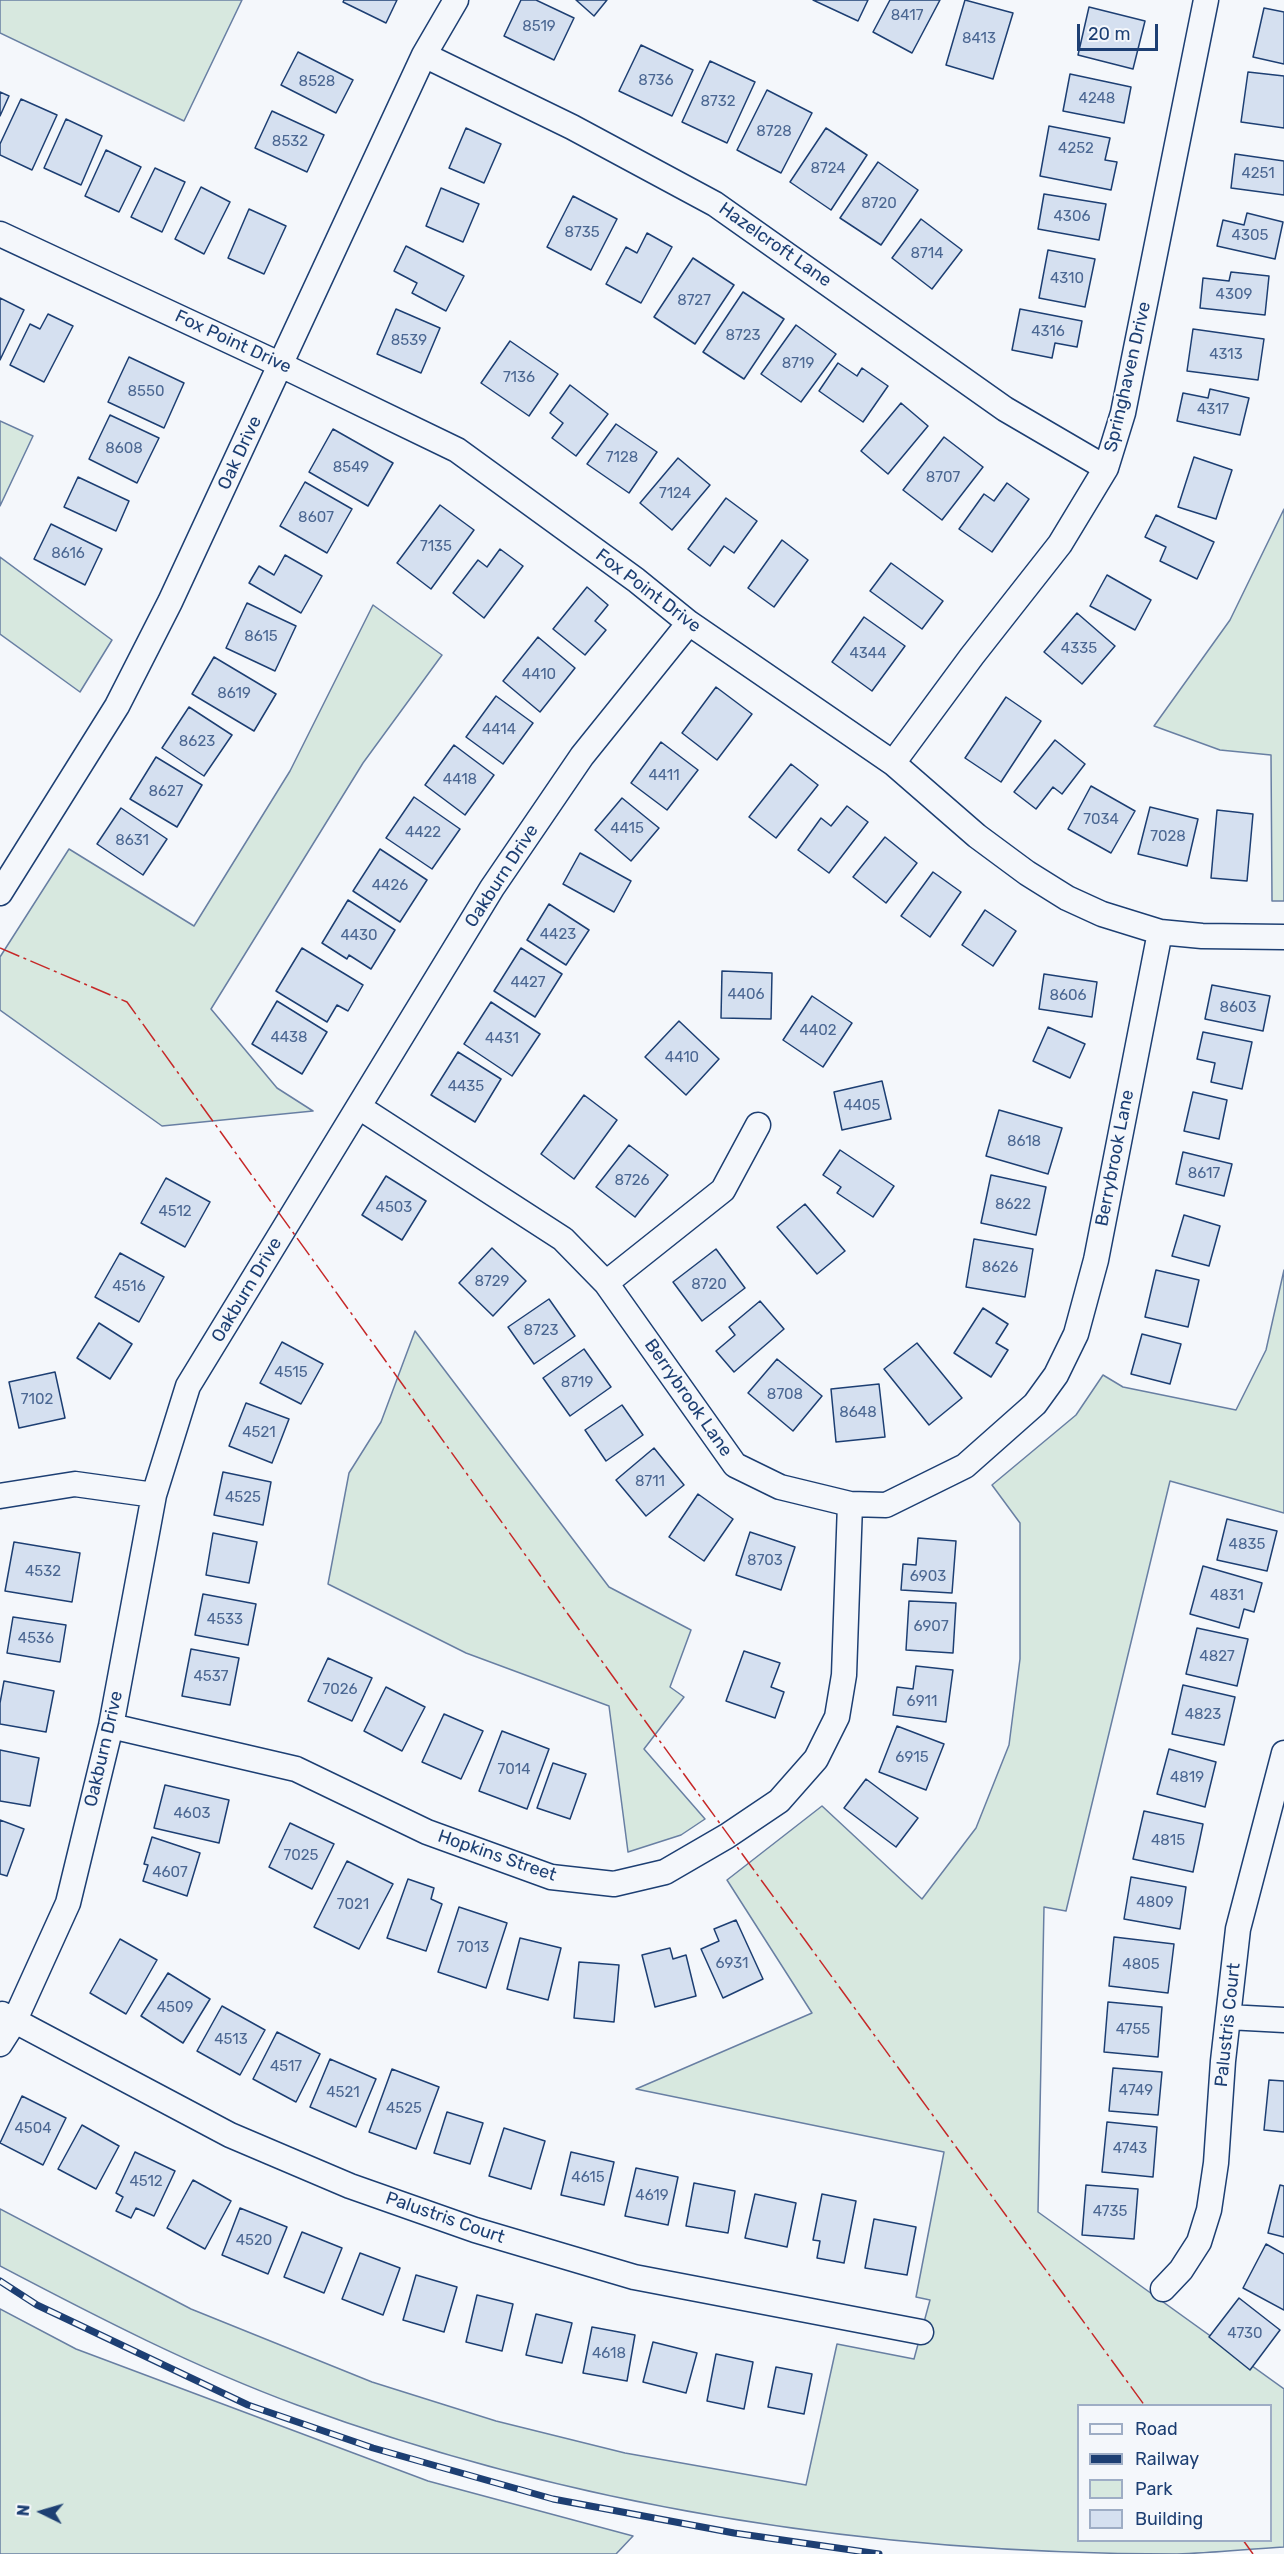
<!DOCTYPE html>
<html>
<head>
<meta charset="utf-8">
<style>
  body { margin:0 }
  #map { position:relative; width:1284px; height:2554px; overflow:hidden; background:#f4f7fb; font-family:Rubik,sans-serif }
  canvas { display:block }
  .legend { position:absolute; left:1077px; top:2404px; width:195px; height:138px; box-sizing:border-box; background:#f4f7fb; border:2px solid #9eadc5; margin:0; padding:8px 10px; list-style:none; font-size:18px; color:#1d3f73 }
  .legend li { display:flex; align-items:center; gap:12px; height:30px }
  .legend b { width:30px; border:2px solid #9eadc5 }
  .north { position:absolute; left:12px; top:2482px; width:60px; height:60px; -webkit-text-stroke:4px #f4f7fb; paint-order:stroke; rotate:275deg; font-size:16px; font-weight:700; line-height:24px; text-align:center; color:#1d3f73 }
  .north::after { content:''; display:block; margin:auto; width:21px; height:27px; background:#1d3f73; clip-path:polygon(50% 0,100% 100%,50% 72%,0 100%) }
  .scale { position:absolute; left:1077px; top:24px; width:81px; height:27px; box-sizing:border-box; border:3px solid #1d3f73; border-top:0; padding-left:8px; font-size:18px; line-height:21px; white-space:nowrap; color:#1d3f73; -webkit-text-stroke:4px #f4f7fb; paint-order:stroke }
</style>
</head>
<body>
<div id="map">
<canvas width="1284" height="2554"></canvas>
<ul class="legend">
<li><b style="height:8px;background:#f4f7fb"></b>Road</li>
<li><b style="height:8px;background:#1d3f73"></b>Railway</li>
<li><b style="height:16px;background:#d7e8df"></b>Park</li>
<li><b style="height:16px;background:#d5e0f0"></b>Building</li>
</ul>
<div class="north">N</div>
<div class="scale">20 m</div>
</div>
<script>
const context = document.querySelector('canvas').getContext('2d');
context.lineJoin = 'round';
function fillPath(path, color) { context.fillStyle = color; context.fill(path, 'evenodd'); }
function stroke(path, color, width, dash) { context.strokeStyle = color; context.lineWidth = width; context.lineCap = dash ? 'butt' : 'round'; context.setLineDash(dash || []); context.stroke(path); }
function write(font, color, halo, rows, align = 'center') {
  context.font = font + ' Rubik,sans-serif'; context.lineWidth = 4.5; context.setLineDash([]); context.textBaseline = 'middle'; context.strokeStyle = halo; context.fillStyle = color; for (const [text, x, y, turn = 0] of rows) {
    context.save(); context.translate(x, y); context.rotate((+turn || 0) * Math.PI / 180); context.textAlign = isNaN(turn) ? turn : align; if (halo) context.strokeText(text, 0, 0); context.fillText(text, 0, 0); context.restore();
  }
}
const green = new Path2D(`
  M0,0H242L184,121L0,33Z
  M0,421L33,436L0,506Z
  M1284,509V901H1272L1271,755L1220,750L1154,726L1230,620Z
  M0,557L112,640L80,692L0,634Z
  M373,605L442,655L363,763L211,1009L277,1088L313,1111L162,1126L0,1010V957L69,849L194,926L290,771Z
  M1284,1270V1513L1170,1481L1066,1911L1044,1907L1038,2212L1284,2389V2547C1248,2549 1213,2553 1177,2554C877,2554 579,2509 297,2405C194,2367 97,2317 0,2266V2209L191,2309L372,2382L496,2421L625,2453L806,2485L837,2344L914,2359L930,2300L916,2297L944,2152L636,2089L812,2013L727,1880L822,1806L922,1899L976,1828L1009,1745L1020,1659V1523L992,1485L1076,1415L1103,1375L1123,1387L1236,1410L1266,1350ZM1078,2406H1270V2540H1078Z
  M415,1331L609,1587L691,1630L670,1687L684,1697L644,1749L705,1819L681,1835L628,1852L609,1706L466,1653L328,1584L349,1473L381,1422Z
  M0,2309L76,2349L428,2481L633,2536L616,2554H0Z`);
fillPath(green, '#d7e8df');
stroke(green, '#687fa3', 1.5);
const building = new Path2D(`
  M344,0H397L386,23L343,2Z
  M521,0H536L574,18L554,60L504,36Z
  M576,0H607L594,16Z
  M813,0H868L858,21Z
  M890,0H940L912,53L873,32Z
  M965,0L1013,13L993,79L946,65Z
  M1089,7L1145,21L1133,69L1078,55Z
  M1264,8L1284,12V64L1253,57Z
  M641,45L693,70L672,116L619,91Z
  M298,52L353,80L336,113L281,85Z
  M710,61L755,82L727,143L682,122Z
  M1248,72L1284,76V128L1241,122Z
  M1070,74L1131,87L1124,123L1063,111Z
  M767,90L812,113L781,173L737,150Z
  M0,92L9,96L0,116Z
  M21,99L57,115L32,170L0,155V144Z
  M272,111L324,135L307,172L255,148Z
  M66,119L102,136L81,185L44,168Z
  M1049,126L1110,138L1105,160L1117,162L1111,190L1040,176Z
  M466,128L501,144L484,183L449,168Z
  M826,128L867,155L831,210L790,182Z
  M106,150L141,167L119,212L85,196Z
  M1235,154L1284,161V195L1231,188Z
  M878,162L918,190L881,245L840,218Z
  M155,168L185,182L162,232L131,217Z
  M201,187L230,202L204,254L175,239Z
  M441,188L479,204L463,242L426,226Z
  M1044,194L1106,204L1099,240L1038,229Z
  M573,196L617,219L591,270L547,247Z
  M249,209L286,226L264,274L228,258Z
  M1247,213L1283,222L1275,259L1217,246L1223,220L1244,225Z
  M921,219L962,250L932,289L892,258Z
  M647,233L672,247L641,303L606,284L626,247L637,253Z
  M406,246L464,276L446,311L412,293L417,283L394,271Z
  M1048,250L1095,259L1085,307L1039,298Z
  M693,258L734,285L695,344L654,317Z
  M1231,272L1269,276L1265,315L1200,308L1203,278L1229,281Z
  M743,292L784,319L744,379L703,352Z
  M0,298L24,310L0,360Z
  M396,309L440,328L421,373L377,354Z
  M1020,309L1082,321L1077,347L1055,343L1052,358L1012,350Z
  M48,314L73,326L44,382L10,365L30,324L40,329Z
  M796,325L836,354L801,402L761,374Z
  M1193,329L1264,339L1258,380L1187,371Z
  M510,341L558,374L529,416L481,383Z
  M129,357L184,383L164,428L108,402Z
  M838,363L857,376L862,368L888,386L863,422L819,391Z
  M570,385L608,414L576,456L552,438L563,423L550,413Z
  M1210,389L1249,398L1240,435L1177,421L1183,393L1208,398Z
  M901,403L928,426L888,474L861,451Z
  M110,415L159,438L137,483L89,459Z
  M616,424L657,452L629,493L587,464Z
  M333,429L393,463L368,506L309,472Z
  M944,437L983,467L942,520L903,490Z
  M1194,457L1232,470L1216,519L1178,507Z
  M678,458L710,485L672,530L640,503Z
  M78,477L129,501L116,531L64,507Z
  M305,482L352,509L327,553L280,526Z
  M1007,483L1029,499L992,552L959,529L984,494L994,501Z
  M726,498L757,521L734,553L724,546L710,566L688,549Z
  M440,505L474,530L431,589L397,563Z
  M1156,515L1214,542L1197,579L1160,561L1166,547L1145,537Z
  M51,524L102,549L85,585L34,559Z
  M782,540L808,560L774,607L748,588Z
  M500,549L523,566L484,618L453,593L478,560L487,567Z
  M285,555L322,576L301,613L249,583L259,566L274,575Z
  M891,563L943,601L922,629L870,591Z
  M1107,575L1151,600L1135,630L1090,606Z
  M587,587L608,605L595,621L606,630L585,655L553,629Z
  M247,603L296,626L275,671L226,648Z
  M1077,613L1115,646L1082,684L1044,652Z
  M864,617L905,646L872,691L832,662Z
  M538,637L575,668L540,712L503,681Z
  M214,657L276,694L254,731L192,694Z
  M716,687L752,714L717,760L682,733Z
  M496,696L533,723L503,764L466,737Z
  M1006,697L1041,721L1001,782L965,758Z
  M189,707L232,735L204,776L162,748Z
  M1055,740L1085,764L1062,794L1053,787L1036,809L1014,792Z
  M661,742L698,770L667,810L631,783Z
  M454,745L494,775L465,815L425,785Z
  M156,757L202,785L177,827L130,799Z
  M791,764L818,785L776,838L749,817Z
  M1091,786L1135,811L1111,853L1068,829Z
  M414,797L460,829L432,869L386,838Z
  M622,798L659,828L631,861L595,830Z
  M847,806L868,822L829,873L798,850L821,818L831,826Z
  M1150,807L1198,819L1187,866L1138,854Z
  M121,808L167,839L143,875L97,844Z
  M1217,810L1253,814L1247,881L1211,878Z
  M885,837L917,863L886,903L853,877Z
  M380,849L427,880L400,922L353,891Z
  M580,853L631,881L614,912L563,884Z
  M933,872L961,892L930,937L901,916Z
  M348,900L395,930L371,969L349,955L347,959L322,943Z
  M549,904L589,930L566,965L527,940Z
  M985,910L1016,931L993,966L962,945Z
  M302,948L363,985L348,1011L337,1005L327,1022L276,991Z
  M521,948L562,974L535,1017L494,991Z
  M722,971L772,973L771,1019L721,1018Z
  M1044,974L1097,982L1092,1017L1039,1009Z
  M1212,985L1270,996L1263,1031L1205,1019Z
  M812,996L852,1023L823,1067L783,1040Z
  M277,1001L327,1032L302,1074L252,1044Z
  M491,1002L540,1034L512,1076L464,1044Z
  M679,1021L719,1059L686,1095L645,1057Z
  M1048,1027L1085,1044L1070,1078L1033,1061Z
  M1203,1032L1252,1042L1242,1089L1211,1082L1215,1063L1197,1059Z
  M458,1052L501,1079L475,1122L431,1095Z
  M882,1081L891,1119L842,1130L834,1092Z
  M1193,1092L1227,1100L1219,1139L1184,1131Z
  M584,1095L617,1120L574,1179L541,1154Z
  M999,1110L1062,1128L1048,1174L986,1156Z
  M629,1145L668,1175L635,1217L596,1187Z
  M840,1150L894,1186L873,1217L837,1193L841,1187L823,1175Z
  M1183,1152L1232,1164L1224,1196L1176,1184Z
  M991,1175L1046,1187L1036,1235L981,1223Z
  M386,1176L426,1201L402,1240L362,1215Z
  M166,1178L210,1202L185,1247L141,1223Z
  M805,1204L845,1251L817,1274L777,1227Z
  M1184,1215L1220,1226L1209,1266L1172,1256Z
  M974,1239L1033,1249L1025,1297L966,1287Z
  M492,1248L526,1281L493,1316L459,1283Z
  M716,1249L745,1288L702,1321L673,1282Z
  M120,1253L164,1277L139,1322L95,1297Z
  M1156,1270L1199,1280L1188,1327L1145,1317Z
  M549,1299L575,1336L534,1364L508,1327Z
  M760,1301L784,1329L734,1372L716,1351L735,1335L729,1327Z
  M983,1308L1008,1324L996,1343L1008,1350L991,1377L954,1353Z
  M99,1323L132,1344L110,1379L77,1358Z
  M1142,1334L1181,1344L1170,1384L1131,1374Z
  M282,1342L323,1364L301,1404L260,1383Z
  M917,1343L962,1398L929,1425L884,1369Z
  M584,1349L611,1387L570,1416L543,1378Z
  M777,1359L822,1396L793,1431L748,1393Z
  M55,1372L65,1418L19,1428L9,1382Z
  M879,1384L885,1437L836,1442L831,1389Z
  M246,1403L289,1419L272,1463L229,1446Z
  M622,1405L643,1435L606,1461L585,1430Z
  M654,1448L684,1485L646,1516L616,1480Z
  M223,1472L271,1482L263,1525L214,1515Z
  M698,1494L733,1519L704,1561L669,1537Z
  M1227,1519L1277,1531L1267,1571L1217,1560Z
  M750,1532L795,1547L781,1590L736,1575Z
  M213,1533L257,1542L249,1583L206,1575Z
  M918,1538L956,1541L952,1593L901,1590L903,1564L916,1565Z
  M14,1542L80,1553L72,1602L5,1591Z
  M1203,1566L1262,1583L1254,1612L1244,1609L1239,1628L1190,1614Z
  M203,1594L256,1604L248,1645L195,1635Z
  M909,1601L956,1603L953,1653L906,1650Z
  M13,1617L66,1625L60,1662L7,1653Z
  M1197,1628L1248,1639L1237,1686L1186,1674Z
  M191,1649L239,1658L230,1705L182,1696Z
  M744,1651L780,1663L771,1687L784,1692L775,1718L726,1701Z
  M328,1658L372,1678L352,1721L308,1701Z
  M916,1666L953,1670L946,1722L893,1715L897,1687L913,1689Z
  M4,1681L54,1691L46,1732L0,1724V1703Z
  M1183,1685L1235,1697L1224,1745L1172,1734Z
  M386,1687L425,1707L402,1751L364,1731Z
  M444,1714L483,1731L461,1779L422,1762Z
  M897,1726L944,1744L926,1790L879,1772Z
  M502,1731L549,1749L527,1809L479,1791Z
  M1169,1749L1216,1762L1205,1807L1157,1794Z
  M0,1750L39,1758L30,1806L0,1801Z
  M553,1763L586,1774L570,1819L537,1808Z
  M866,1779L918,1818L896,1847L844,1808Z
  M165,1785L229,1800L219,1843L154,1828Z
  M1144,1811L1203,1824L1193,1872L1133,1859Z
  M0,1820L24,1829L7,1876L0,1874Z
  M290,1823L334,1844L312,1889L269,1867Z
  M152,1837L200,1853L187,1896L143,1881L148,1865L144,1864Z
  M347,1861L393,1884L359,1949L314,1927Z
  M1131,1877L1186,1887L1180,1929L1124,1919Z
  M408,1879L434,1888L431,1899L442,1904L426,1951L387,1938Z
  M459,1907L507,1923L486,1988L438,1972Z
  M736,1920L763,1979L723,1998L701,1949L719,1941L714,1929Z
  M1114,1937L1174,1944L1168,1993L1109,1986Z
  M520,1938L561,1948L548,2000L507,1989Z
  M120,1939L157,1960L126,2014L90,1993Z
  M670,1948L673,1959L686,1955L696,1996L655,2007L642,1955Z
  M579,1962L619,1965L614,2022L574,2018Z
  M168,1973L210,1999L183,2043L141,2016Z
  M1108,2002L1162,2007L1158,2057L1104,2052Z
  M222,2006L265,2030L240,2075L197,2051Z
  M277,2032L320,2054L296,2102L253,2079Z
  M330,2059L376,2079L356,2127L310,2107Z
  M1113,2068L1162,2072L1158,2115L1109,2111Z
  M392,2069L439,2087L416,2149L369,2132Z
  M1269,2080L1284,2081V2132L1264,2130Z
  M22,2096L66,2118L43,2165L0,2143Z
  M447,2112L483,2123L470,2164L434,2153Z
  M1107,2122L1157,2127L1153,2177L1102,2172Z
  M82,2125L119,2146L96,2189L58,2169Z
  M504,2128L545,2141L531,2189L489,2176Z
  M135,2152L175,2171L154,2216L136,2208L131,2218L116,2211L123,2197L116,2193Z
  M571,2152L614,2162L604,2205L561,2195Z
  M636,2168L678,2177L668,2225L625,2216Z
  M193,2180L231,2201L205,2249L167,2228Z
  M694,2183L735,2191L728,2233L686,2226Z
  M1086,2185L1138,2189L1134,2239L1082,2235Z
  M1280,2185L1284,2186V2237L1268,2233Z
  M755,2194L796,2203L787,2247L745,2238Z
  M822,2194L856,2201L844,2263L817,2258L820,2241L813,2240Z
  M240,2208L287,2227L268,2274L222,2255Z
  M874,2219L916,2227L907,2275L865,2268Z
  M302,2232L342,2248L324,2293L284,2277Z
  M1266,2244L1284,2254V2310L1243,2288Z
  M360,2253L400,2268L383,2315L342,2299Z
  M416,2275L457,2287L444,2332L403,2320Z
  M477,2295L513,2304L502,2351L466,2342Z
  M1239,2298L1280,2330L1250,2370L1209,2337Z
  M536,2314L572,2323L562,2363L526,2355Z
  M592,2327L635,2335L627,2381L583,2373Z
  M653,2342L697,2353L686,2393L643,2382Z
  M716,2354L753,2362L744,2409L707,2401Z
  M776,2367L812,2374L804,2414L768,2407Z`);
fillPath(building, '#d5e0f0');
stroke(building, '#1d3f73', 1.5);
const minor = new Path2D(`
  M424,55L572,127L715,204L1005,409L1106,468
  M0,234L281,365L457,450L636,580L689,623L893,763L977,836L1027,873L1067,898L1102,914L1160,932L1202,936L1284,937
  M893,763L972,656L1060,544L1106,468L1123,413L1206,0
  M0,893L117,706L170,602L424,55L456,0
  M359,1107L563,1239L606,1283L735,1465L780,1487L850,1504L886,1505L965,1466L1035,1404L1056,1375L1076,1334L1096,1260L1160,932
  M606,1283L723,1190L758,1125
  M0,1496L75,1484L154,1495
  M111,1726L296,1769L427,1832L551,1877L614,1884L665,1872L727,1836L779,1801L816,1759L837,1717L844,1675L850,1504
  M2,2014L230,2135L350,2186L475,2230L634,2277L921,2332
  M1228,2017L1284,2020
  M0,2044L14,2022L68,1903L111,1726L154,1495L188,1386L492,888L582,756L689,623
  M1163,2289L1181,2270L1199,2242L1209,2210L1216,2163L1223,2061L1238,1929L1284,1753`);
stroke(minor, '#1d3f73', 27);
stroke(minor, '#f4f7fb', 24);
const rail = new Path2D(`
  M0,2281L37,2305L248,2405L373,2448L553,2499L734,2533L879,2554`);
stroke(rail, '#1d3f73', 7);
stroke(rail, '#f4f7fb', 4.5, [14]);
stroke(new Path2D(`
  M0,948L127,1002L632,1703L1145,2406
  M1243,2540L1253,2554`), '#c62828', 1.5, [21, 4.5, 3, 4.5]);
write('15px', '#4b6792', null, [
  ["8417",907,16],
  ["8519",539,27],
  ["8413",979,39],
  ["8736",656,81],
  ["8528",317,82],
  ["4248",1097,99],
  ["8732",718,102],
  ["8728",774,132],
  ["8532",290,142],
  ["4252",1076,149],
  ["8724",828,169],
  ["4251",1258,174],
  ["8720",879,204],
  ["4306",1072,217],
  ["8735",582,233],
  ["4305",1250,236],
  ["8714",927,254],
  ["4310",1067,279],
  ["4309",1234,295],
  ["8727",694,301],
  ["4316",1048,332],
  ["8723",743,336],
  ["8539",409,341],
  ["4313",1226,355],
  ["8719",798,364],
  ["7136",519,378],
  ["8550",146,392],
  ["4317",1213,410],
  ["8608",124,449],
  ["7128",622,458],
  ["8549",351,468],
  ["8707",943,478],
  ["7124",675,494],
  ["8607",316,518],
  ["7135",436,547],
  ["8616",68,554],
  ["8615",261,637],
  ["4335",1079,649],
  ["4344",868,654],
  ["4410",539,675],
  ["8619",234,694],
  ["4414",499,730],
  ["8623",197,742],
  ["4411",664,776],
  ["4418",460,780],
  ["8627",166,792],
  ["7034",1101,820],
  ["4415",627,829],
  ["4422",423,833],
  ["7028",1168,837],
  ["8631",132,841],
  ["4426",390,886],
  ["4423",558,935],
  ["4430",359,936],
  ["4427",528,983],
  ["4406",746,995],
  ["8606",1068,996],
  ["8603",1238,1008],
  ["4402",818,1031],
  ["4438",289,1038],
  ["4431",502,1039],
  ["4410",682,1058],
  ["4435",466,1087],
  ["4405",862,1106],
  ["8618",1024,1142],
  ["8617",1204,1174],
  ["8726",632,1181],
  ["8622",1013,1205],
  ["4503",394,1208],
  ["4512",175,1212],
  ["8626",1000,1268],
  ["8729",492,1282],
  ["8720",709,1285],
  ["4516",129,1287],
  ["8723",541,1331],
  ["4515",291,1373],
  ["8719",577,1383],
  ["8708",785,1395],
  ["7102",37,1400],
  ["8648",858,1413],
  ["4521",259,1433],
  ["8711",650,1482],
  ["4525",243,1498],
  ["4835",1247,1545],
  ["8703",765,1561],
  ["4532",43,1572],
  ["6903",928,1577],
  ["4831",1227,1596],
  ["4533",225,1620],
  ["6907",931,1627],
  ["4536",36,1639],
  ["4827",1217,1657],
  ["4537",211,1677],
  ["7026",340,1690],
  ["6911",922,1702],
  ["4823",1203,1715],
  ["6915",912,1758],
  ["7014",514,1770],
  ["4819",1187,1778],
  ["4603",192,1814],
  ["4815",1168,1841],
  ["7025",301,1856],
  ["4607",170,1873],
  ["4809",1155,1903],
  ["7021",353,1905],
  ["7013",473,1948],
  ["6931",732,1964],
  ["4805",1141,1965],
  ["4509",175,2008],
  ["4755",1133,2030],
  ["4513",231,2040],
  ["4517",286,2067],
  ["4749",1136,2091],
  ["4521",343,2093],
  ["4525",404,2109],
  ["4504",33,2129],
  ["4743",1130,2149],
  ["4615",588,2178],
  ["4512",146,2182],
  ["4619",652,2196],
  ["4735",1110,2212],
  ["4520",254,2241],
  ["4730",1245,2334],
  ["4618",609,2354]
]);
write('18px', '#1d3f73', '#f4f7fb', [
  ["Hazelcroft Lane",775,245,35],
  ["Fox Point Drive",233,342,25],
  ["Springhaven Drive",1128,377,-77],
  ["Oak Drive",240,453,-65],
  ["Fox Point Drive",648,591,37],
  ["Oakburn Drive",502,876,-57],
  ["Berrybrook Lane",1115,1158,-79],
  ["Oakburn Drive",247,1290,-59],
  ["Berrybrook Lane",688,1398,55],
  ["Oakburn Drive",104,1749,-77],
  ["Hopkins Street",497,1856,19],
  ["Palustris Court",1228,2025,-84],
  ["Palustris Court",445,2218,19]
]);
</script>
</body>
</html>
